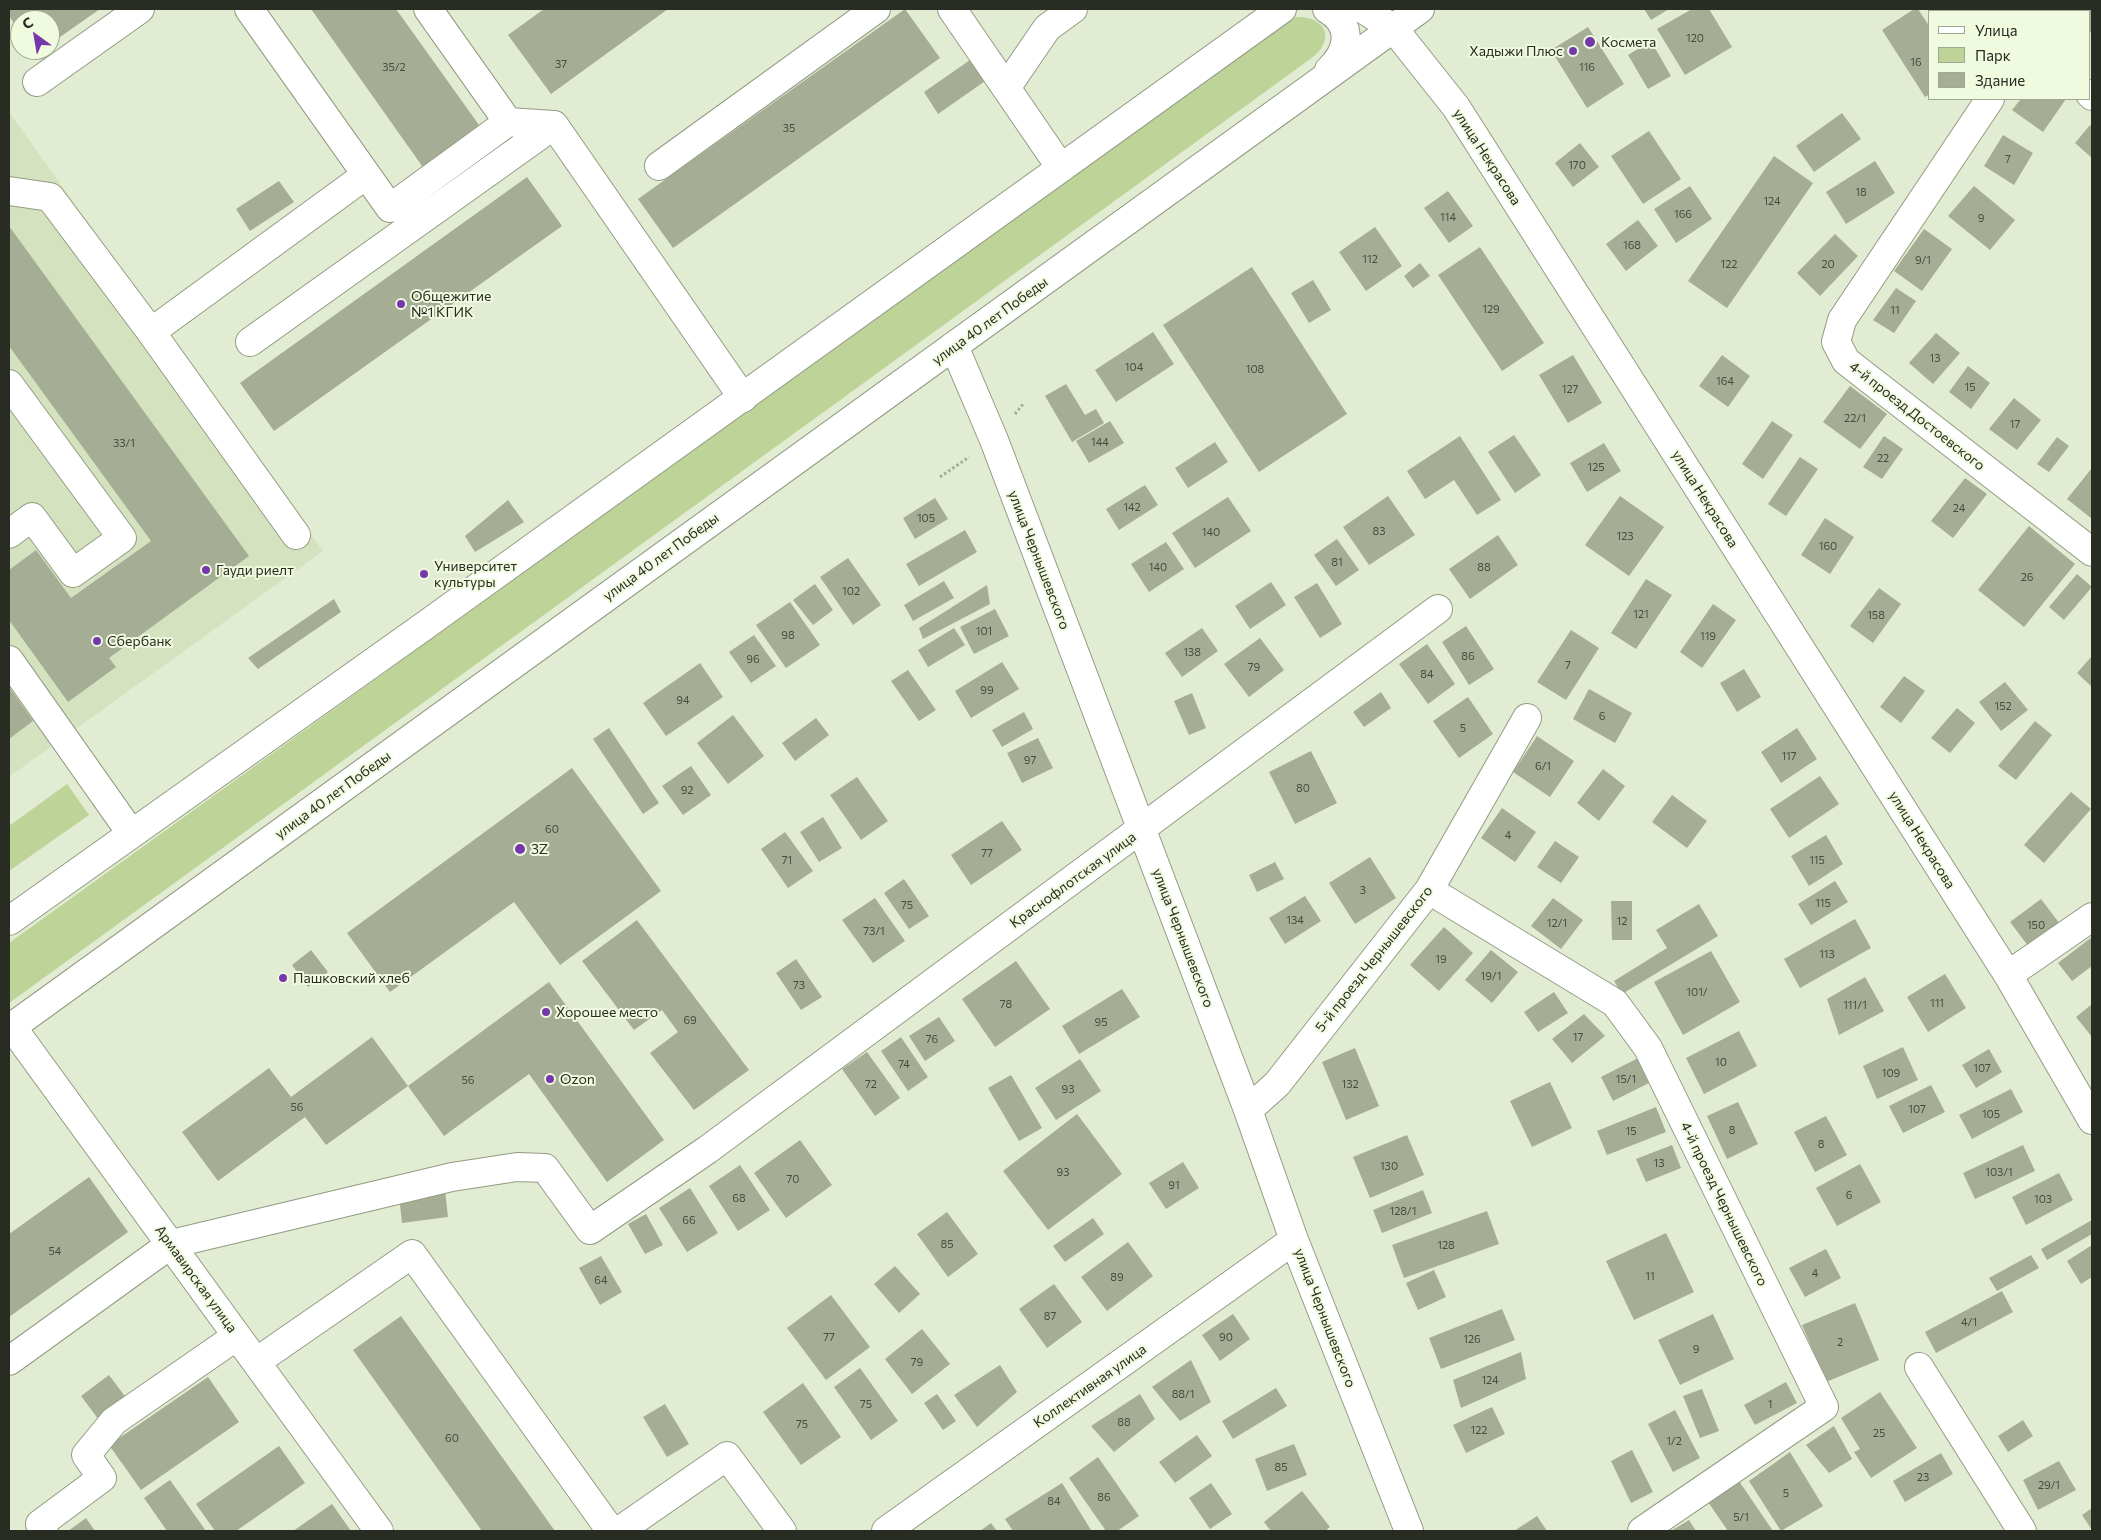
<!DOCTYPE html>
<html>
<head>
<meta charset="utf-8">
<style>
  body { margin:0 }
  #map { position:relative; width:2101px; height:1540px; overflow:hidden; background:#e2ecd2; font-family:Commissioner,sans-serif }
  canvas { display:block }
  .frame { position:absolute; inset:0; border:10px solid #282c22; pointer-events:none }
  .legend { position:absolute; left:1928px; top:10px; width:162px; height:90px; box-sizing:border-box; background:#f0fadf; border:1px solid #a0a893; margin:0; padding:6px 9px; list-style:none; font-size:15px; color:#282c22 }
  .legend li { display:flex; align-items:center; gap:10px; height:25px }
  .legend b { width:25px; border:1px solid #a0a893 }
  .north { position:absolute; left:10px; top:10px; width:50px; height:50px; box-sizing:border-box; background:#f0fadf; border:1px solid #a0a893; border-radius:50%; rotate:328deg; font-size:14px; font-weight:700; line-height:20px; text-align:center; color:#282c22 }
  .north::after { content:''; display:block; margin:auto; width:18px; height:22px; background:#7437ac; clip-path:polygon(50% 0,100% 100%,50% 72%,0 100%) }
</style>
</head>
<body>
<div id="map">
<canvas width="2101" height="1540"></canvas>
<div class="frame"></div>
<ul class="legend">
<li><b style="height:6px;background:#fff"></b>Улица</li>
<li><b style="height:14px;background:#bdd397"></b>Парк</li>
<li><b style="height:14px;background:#a5ae95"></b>Здание</li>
</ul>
<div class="north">С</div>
</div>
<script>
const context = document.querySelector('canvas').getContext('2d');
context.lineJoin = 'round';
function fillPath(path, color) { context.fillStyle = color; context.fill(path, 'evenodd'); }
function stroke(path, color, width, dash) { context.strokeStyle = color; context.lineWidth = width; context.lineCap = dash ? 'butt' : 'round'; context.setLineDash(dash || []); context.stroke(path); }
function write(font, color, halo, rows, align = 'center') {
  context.font = font + ' Commissioner,sans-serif'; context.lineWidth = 4; context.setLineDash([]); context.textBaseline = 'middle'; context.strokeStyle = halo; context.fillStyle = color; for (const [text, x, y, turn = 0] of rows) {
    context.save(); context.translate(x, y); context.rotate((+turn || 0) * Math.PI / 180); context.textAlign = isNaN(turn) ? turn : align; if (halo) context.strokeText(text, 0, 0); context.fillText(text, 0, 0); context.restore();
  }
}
fillPath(new Path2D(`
  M9,112L323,551L9,777Z`), '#d5e2c0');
fillPath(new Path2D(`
  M1296,17C1325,16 1336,38 1313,57L9,1003V943Z
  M67,784L89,815L9,871V826Z`), '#bdd397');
fillPath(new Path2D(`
  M9,9H100L50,44V20H20V32L9,16Z
  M311,9H396L484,132L427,173Z
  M544,9H668L551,94L508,35Z
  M905,9L940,58L673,248L638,199Z
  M1644,9H1669L1651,20Z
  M1692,9H1709L1732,47L1685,75L1657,29Z
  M1914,9H1918L1930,27V94L1925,97L1882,30Z
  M2052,9H2092V34L2090,32V11H2056Z
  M1588,27L1624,84L1587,108L1551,50Z
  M1651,41L1671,76L1648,89L1628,55Z
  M973,58L988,79L938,114L924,92Z
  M2021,99H2066L2043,132L2012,110Z
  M1842,113L1861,139L1814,172L1796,146Z
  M2090,125L2092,127V158L2075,143Z
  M1649,131L1681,179L1643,204L1611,156Z
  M2003,135L2033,153L2014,185L1984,166Z
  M1580,143L1599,167L1573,187L1555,163Z
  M1774,156L1813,183L1727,308L1688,281Z
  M1875,161L1895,193L1846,224L1826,192Z
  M527,177L562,226L274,431L240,383Z
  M279,181L294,202L250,231L236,209Z
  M1690,186L1712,219L1676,243L1654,209Z
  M1974,186L2015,220L1990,250L1948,216Z
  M1448,191L1473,226L1449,243L1424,208Z
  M1638,220L1658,246L1626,271L1606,244Z
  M9,226L249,556L109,658L116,667L68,702L9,620V570L36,550L71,598L151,541L9,346Z
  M1375,227L1402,266L1366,291L1339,252Z
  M1924,229L1952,249L1922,291L1894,271Z
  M1835,234L1858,256L1820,296L1797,273Z
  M1480,247L1544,343L1502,371L1438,275Z
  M1420,263L1430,276L1413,288L1404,276Z
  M1252,267L1347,414L1259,472L1163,325Z
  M1313,280L1331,310L1309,323L1291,293Z
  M1896,288L1916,301L1894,333L1873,320Z
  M1153,332L1174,364L1116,402L1095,370Z
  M1936,333L1960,353L1933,384L1909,363Z
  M1573,355L1602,403L1568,423L1539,375Z
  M1722,355L1750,376L1728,407L1699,386Z
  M1968,366L1990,383L1971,409L1949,392Z
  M1066,384L1085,415L1096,409L1104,423L1072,442L1045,396Z
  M1850,386L1887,414L1860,449L1823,422Z
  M2014,398L2041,420L2017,450L1989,429Z
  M1110,421L1124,443L1089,463L1076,441Z
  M1772,421L1793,435L1763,479L1742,464Z
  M1514,435L1541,475L1515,493L1488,452Z
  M1460,436L1501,500L1477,515L1454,480L1425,499L1407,471Z
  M1884,436L1903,449L1882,479L1863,467Z
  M2057,437L2069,446L2049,472L2037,464Z
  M1215,442L1228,462L1188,488L1175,468Z
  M1604,443L1621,471L1587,492L1570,463Z
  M1800,457L1818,469L1786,516L1768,504Z
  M2092,468V519L2067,499Z
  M1965,478L1987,494L1953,538L1931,521Z
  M1145,485L1158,505L1119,530L1106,509Z
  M1388,496L1415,535L1369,565L1343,527Z
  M1620,496L1664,527L1629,576L1585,545Z
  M1228,497L1251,531L1195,568L1172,533Z
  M935,498L948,519L915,539L903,518Z
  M508,500L524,522L475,552L465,536Z
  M1825,518L1854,537L1830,574L1801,555Z
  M2029,526L2075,564L2024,627L1978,590Z
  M965,530L977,552L919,586L906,564Z
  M1498,535L1518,565L1470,599L1449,569Z
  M1337,539L1359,570L1336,586L1314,555Z
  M1166,542L1184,569L1149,592L1131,564Z
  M848,558L881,605L853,625L820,577Z
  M2077,574L2092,587L2064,620L2049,607Z
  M1646,579L1672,595L1636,649L1611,633Z
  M944,581L954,598L913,621L904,605Z
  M1271,582L1286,605L1250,629L1235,606Z
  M1317,583L1342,624L1320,638L1294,597Z
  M815,584L833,610L813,625L793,600Z
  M987,585L990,604L923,639L919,628Z
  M1879,588L1901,604L1873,643L1850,626Z
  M334,599L341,612L258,669L248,658Z
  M790,602L820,645L786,668L756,625Z
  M1713,604L1736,620L1702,668L1680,652Z
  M995,609L1009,636L974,654L960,627Z
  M1466,626L1494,669L1469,685L1442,642Z
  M954,628L965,645L928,667L918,650Z
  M1202,628L1218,651L1182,677L1165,653Z
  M1571,630L1599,648L1566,700L1537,682Z
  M754,635L776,666L751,683L729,652Z
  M1260,638L1284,670L1249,697L1224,664Z
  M1427,644L1455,684L1428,704L1399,664Z
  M2092,656V687L2077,673Z
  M1002,662L1019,689L971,718L955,691Z
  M700,663L723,697L666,736L643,703Z
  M1744,669L1761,697L1737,712L1720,683Z
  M908,670L936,710L919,721L891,681Z
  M1904,676L1925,691L1901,723L1880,707Z
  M2005,682L2028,710L2001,731L1979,702Z
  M9,687L33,721L9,739Z
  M1589,689L1632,713L1615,743L1573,719Z
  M1381,692L1391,708L1364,727L1353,712Z
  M1192,693L1206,728L1189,735L1174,701Z
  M1468,697L1493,734L1459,758L1433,721Z
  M1957,708L1975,723L1950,753L1931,738Z
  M1024,712L1033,729L1002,747L992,730Z
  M733,715L764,756L728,784L697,743Z
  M816,718L829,735L795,761L782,743Z
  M2035,721L2052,735L2016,780L1998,766Z
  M609,728L659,803L643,814L593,739Z
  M1797,728L1817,759L1781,783L1761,752Z
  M1537,736L1574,761L1550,797L1513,772Z
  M1038,738L1053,768L1022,783L1007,753Z
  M1311,751L1337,803L1295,824L1269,772Z
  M691,766L711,795L683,815L662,786Z
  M572,768L661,891L560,965L514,902L390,992L347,933Z
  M1603,769L1625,786L1599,821L1577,803Z
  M1820,776L1839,804L1789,838L1770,809Z
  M857,777L888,821L861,840L830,795Z
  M2071,792L2091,809L2044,863L2024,845Z
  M1672,795L1707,821L1687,848L1652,822Z
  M1502,808L1536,832L1515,862L1481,838Z
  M823,817L842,848L819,862L800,832Z
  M1002,821L1022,850L971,885L951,855Z
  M785,832L813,871L788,888L761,849Z
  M1826,835L1843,864L1809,886L1791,856Z
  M1555,841L1579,857L1561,883L1537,867Z
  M1370,857L1396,898L1355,924L1329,883Z
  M1275,862L1284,879L1257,892L1249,875Z
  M904,879L929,916L909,929L884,893Z
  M1835,881L1848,902L1811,925L1798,904Z
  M1305,896L1321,921L1285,944L1269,918Z
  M875,898L905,941L873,963L842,920Z
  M1553,898L1583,920L1561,949L1531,926Z
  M2041,899L2063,928L2032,951L2010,922Z
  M1611,901H1632V940H1612Z
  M1699,904L1718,936L1622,994L1614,981L1667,948L1656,930Z
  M1855,919L1871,948L1800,988L1784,959Z
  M637,920L749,1070L694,1110L650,1053L678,1032L662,1010L634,1030L582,961Z
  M1444,927L1473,953L1439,991L1410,965Z
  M2092,937V966L2072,981L2058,963Z
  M311,950L328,972L308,987L292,965Z
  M1491,950L1518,972L1492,1003L1465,980Z
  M1711,951L1740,1002L1683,1035L1654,982Z
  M796,959L822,997L801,1010L776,973Z
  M1016,961L1050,1009L995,1047L962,999Z
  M1945,974L1966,1008L1928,1032L1907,997Z
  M1865,977L1884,1011L1839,1035L1827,999Z
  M549,982L664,1140L607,1182L529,1074L444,1136L408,1086L326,1145L305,1117L218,1181L182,1132L269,1068L291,1097L372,1037L408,1086Z
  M1122,989L1140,1017L1079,1054L1062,1026Z
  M1554,992L1568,1013L1538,1032L1524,1012Z
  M2092,1004V1037L2076,1017Z
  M1584,1014L1605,1036L1572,1063L1552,1039Z
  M939,1017L955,1041L925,1061L909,1036Z
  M1739,1031L1757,1066L1704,1094L1686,1058Z
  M901,1037L928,1077L908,1091L881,1051Z
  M1903,1047L1918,1080L1877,1099L1863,1066Z
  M1355,1048L1379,1106L1346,1120L1322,1062Z
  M1989,1049L2002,1072L1976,1088L1962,1065Z
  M867,1052L900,1098L875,1116L842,1069Z
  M1638,1058L1651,1082L1613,1101L1601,1077Z
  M1080,1059L1101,1091L1056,1120L1035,1088Z
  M1011,1075L1042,1128L1019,1141L988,1088Z
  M1550,1082L1572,1128L1532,1147L1510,1101Z
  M1931,1085L1945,1112L1903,1133L1889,1106Z
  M2011,1089L2023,1112L1972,1139L1959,1115Z
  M1738,1102L1758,1144L1727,1159L1707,1116Z
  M1656,1107L1666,1132L1607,1155L1597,1131Z
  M1077,1114L1122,1174L1048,1230L1003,1171Z
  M1826,1116L1847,1155L1815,1172L1794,1132Z
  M1407,1135L1424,1175L1370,1198L1353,1157Z
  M800,1140L832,1185L786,1218L754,1173Z
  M1672,1145L1681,1168L1646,1182L1636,1159Z
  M2023,1145L2035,1171L1975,1199L1963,1173Z
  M1183,1162L1199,1188L1166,1209L1149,1183Z
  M1860,1164L1881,1202L1837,1226L1816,1188Z
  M740,1165L770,1210L738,1231L709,1186Z
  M2059,1173L2073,1200L2026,1225L2012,1197Z
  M89,1177L128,1232L9,1317V1234Z
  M690,1188L718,1233L687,1252L659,1208Z
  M445,1190L448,1217L402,1223L399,1196Z
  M1423,1190L1432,1213L1382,1233L1373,1210Z
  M1487,1211L1499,1244L1404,1278L1392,1245Z
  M947,1212L978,1254L948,1277L917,1234Z
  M646,1214L663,1245L645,1254L628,1224Z
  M1093,1218L1104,1234L1065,1262L1053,1246Z
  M2092,1220V1234L2047,1260L2041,1249Z
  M1666,1233L1694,1292L1634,1320L1606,1261Z
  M1128,1242L1153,1276L1107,1311L1081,1277Z
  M2092,1245V1277L2081,1284L2067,1261Z
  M1826,1249L1841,1278L1805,1297L1789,1268Z
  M2031,1255L2039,1268L1997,1291L1989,1278Z
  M601,1256L622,1292L600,1305L579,1268Z
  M895,1266L920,1294L899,1313L874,1284Z
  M1434,1270L1446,1297L1418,1310L1406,1283Z
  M1054,1284L1082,1322L1047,1348L1019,1309Z
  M2002,1291L2013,1312L1936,1353L1925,1332Z
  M831,1295L870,1347L826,1380L787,1328Z
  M1855,1303L1879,1360L1826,1382L1802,1325Z
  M1502,1309L1515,1340L1441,1369L1429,1338Z
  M1233,1314L1250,1339L1220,1361L1202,1335Z
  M1713,1314L1734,1359L1680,1385L1658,1340Z
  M401,1316L555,1531H482L353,1350Z
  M922,1329L950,1364L912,1394L885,1359Z
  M1521,1352L1526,1379L1461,1408L1453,1380Z
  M1191,1360L1211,1402L1180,1421L1152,1387Z
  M1000,1365L1017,1392L977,1427L954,1395Z
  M860,1368L898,1421L871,1440L834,1387Z
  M109,1375L127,1399L99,1420L81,1396Z
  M208,1377L239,1422L141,1490L109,1445Z
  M1786,1382L1797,1403L1755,1425L1744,1405Z
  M803,1383L841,1437L801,1465L763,1412Z
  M1276,1388L1287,1406L1233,1439L1222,1421Z
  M1702,1389L1719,1431L1700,1438L1683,1396Z
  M1880,1392L1917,1448L1871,1478L1854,1452L1860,1449L1841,1418Z
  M937,1394L956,1421L943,1430L924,1403Z
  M1140,1394L1155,1419L1114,1452L1091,1426Z
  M665,1404L689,1444L667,1457L643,1417Z
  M1492,1407L1505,1434L1466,1453L1453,1425Z
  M1675,1410L1700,1458L1673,1472L1648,1424Z
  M2023,1420L2033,1436L2008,1452L1998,1436Z
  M1834,1426L1852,1459L1829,1473L1806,1445Z
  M1197,1435L1212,1456L1175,1483L1159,1462Z
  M1294,1444L1307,1475L1267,1491L1255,1459Z
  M279,1446L305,1483L236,1531H215L196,1504Z
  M1632,1450L1653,1492L1631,1503L1611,1461Z
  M1790,1452L1823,1506L1781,1531L1749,1481Z
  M1941,1453L1953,1474L1905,1502L1893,1481Z
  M1098,1457L1139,1516L1117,1531H1106L1069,1478Z
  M2059,1461L2076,1490L2038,1510L2023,1480Z
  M170,1480L206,1531H167L144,1498Z
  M1739,1481L1773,1531H1728L1708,1502Z
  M1062,1483L1091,1530L1089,1531H1013L1005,1519Z
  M1211,1483L1232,1514L1210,1529L1189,1498Z
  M1302,1491L1330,1527L1325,1531H1271L1264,1522Z
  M332,1504L351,1531H293Z
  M2092,1508V1530L2082,1515Z
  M1537,1516L1547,1531H1514Z
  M86,1518L95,1531H68Z
  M1689,1520L1696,1531H1671Z
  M991,1523L997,1531H980Z`), '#a5ae95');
const minor = new Path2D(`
  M249,9L390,208L508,122
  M428,9L508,122L554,125L743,398
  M952,9L1061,168
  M1363,9L1394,29L1456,107L2008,975L2092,1120
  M37,82L140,9
  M1006,88L1047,28L1073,9
  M2090,94L2092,96
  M1990,99L1842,320L1836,342L1846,361L2092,552
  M659,166L876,9
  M9,191L50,197L151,332L296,535
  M151,332L366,175
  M250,342L554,125
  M954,346L994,440L1248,1110L1294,1240L1409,1531
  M9,384L122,538L73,573L32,517L9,534
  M9,660L131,833
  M1429,890L1615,1003L1648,1048L1824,1407L1642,1531
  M2008,975L2092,917
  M12,1027L379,1531
  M1248,1110L1277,1084L1429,890L1527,718
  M9,1361L171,1244L452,1177L517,1167L545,1168L590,1230L707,1150L1438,609
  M256,1362L412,1254L611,1531
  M1919,1367L2022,1531
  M44,1531L40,1524L102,1478L86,1455L114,1421L237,1336
  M619,1531L727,1456L782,1531
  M886,1531L1294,1240`);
const major = new Path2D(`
  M1327,9C1354,25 1349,51 1329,70
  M9,921L420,629L1282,9
  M9,1029L1420,9`);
stroke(minor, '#929b83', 30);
stroke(major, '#929b83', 30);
stroke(new Path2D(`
  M1015,414L1024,403
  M940,477L969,457`), '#a3ab97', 3, [2.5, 2.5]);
stroke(minor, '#fff', 28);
stroke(major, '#fff', 28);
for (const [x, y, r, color] of [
  [1590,42,6,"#7437ac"],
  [1573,51,5,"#7437ac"],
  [401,304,5,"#7437ac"],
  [206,570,5,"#7437ac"],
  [424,574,5,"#7437ac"],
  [97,641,5,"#7437ac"],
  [520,849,6,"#7437ac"],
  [283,978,5,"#7437ac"],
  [546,1012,5,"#7437ac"],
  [550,1079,5,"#7437ac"]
]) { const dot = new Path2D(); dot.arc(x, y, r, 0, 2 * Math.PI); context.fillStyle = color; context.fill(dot); stroke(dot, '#f0fadf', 2); }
write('11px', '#474c3f', null, [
  ["120",1695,38],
  ["16",1916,62],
  ["37",561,64],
  ["35/2",394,67],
  ["116",1587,67],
  ["35",789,128],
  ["7",2008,159],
  ["170",1577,165],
  ["18",1861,192],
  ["124",1772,201],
  ["166",1683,214],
  ["114",1448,217],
  ["9",1981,218],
  ["168",1632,245],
  ["112",1370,259],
  ["9/1",1923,260],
  ["122",1729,264],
  ["20",1828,264],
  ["129",1491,309],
  ["11",1895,310],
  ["13",1935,358],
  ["104",1134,367],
  ["108",1255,369],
  ["164",1725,381],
  ["15",1970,387],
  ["127",1570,389],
  ["22/1",1855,418],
  ["17",2015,424],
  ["144",1100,442],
  ["33/1",124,443],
  ["22",1883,458],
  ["125",1596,467],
  ["142",1132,507],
  ["24",1959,508],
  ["105",926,518],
  ["83",1379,531],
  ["140",1211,532],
  ["123",1625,536],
  ["160",1828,546],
  ["81",1337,562],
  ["140",1158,567],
  ["88",1484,567],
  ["26",2027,577],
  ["102",851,591],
  ["121",1641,614],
  ["158",1876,615],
  ["101",984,631],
  ["98",788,635],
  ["119",1708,636],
  ["138",1192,652],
  ["86",1468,656],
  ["96",753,659],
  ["7",1568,665],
  ["79",1254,667],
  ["84",1427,674],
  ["99",987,690],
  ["94",683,700],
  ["152",2003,706],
  ["6",1602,716],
  ["5",1463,728],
  ["117",1789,756],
  ["97",1030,760],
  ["6/1",1543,766],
  ["80",1303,788],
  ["92",687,790],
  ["60",552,829],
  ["4",1508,835],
  ["77",987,853],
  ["71",787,860],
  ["115",1817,860],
  ["3",1363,890],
  ["115",1823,903],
  ["75",907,905],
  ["134",1295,920],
  ["12",1622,921],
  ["12/1",1557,923],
  ["150",2036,925],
  ["73/1",874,931],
  ["113",1827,954],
  ["19",1441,959],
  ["19/1",1491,976],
  ["73",799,985],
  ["101/",1697,992],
  ["111",1937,1003],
  ["78",1006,1004],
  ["111/1",1855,1005],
  ["69",690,1020],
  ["95",1101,1022],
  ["17",1578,1037],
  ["76",932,1039],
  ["10",1721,1062],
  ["74",904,1064],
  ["107",1982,1068],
  ["109",1891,1073],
  ["15/1",1626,1079],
  ["56",468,1080],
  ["72",871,1084],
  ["132",1350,1084],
  ["93",1068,1089],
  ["56",297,1107],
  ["107",1917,1109],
  ["105",1991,1114],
  ["8",1732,1130],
  ["15",1631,1131],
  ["8",1821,1144],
  ["13",1659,1163],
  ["130",1389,1166],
  ["93",1063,1172],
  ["103/1",1999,1172],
  ["70",793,1179],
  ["91",1174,1185],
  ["6",1849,1195],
  ["68",739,1198],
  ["103",2043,1199],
  ["128/1",1403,1211],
  ["66",689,1220],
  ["85",947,1244],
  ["128",1446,1245],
  ["54",55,1251],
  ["4",1815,1273],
  ["11",1650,1276],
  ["89",1117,1277],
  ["64",601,1280],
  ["87",1050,1316],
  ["4/1",1969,1322],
  ["77",829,1337],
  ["90",1226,1337],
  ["126",1472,1339],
  ["2",1840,1342],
  ["9",1696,1349],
  ["79",917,1362],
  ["124",1490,1380],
  ["88/1",1183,1394],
  ["75",866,1404],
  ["1",1770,1404],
  ["88",1124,1422],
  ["75",802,1424],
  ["122",1479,1430],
  ["25",1879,1433],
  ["60",452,1438],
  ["1/2",1674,1441],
  ["85",1281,1467],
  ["23",1923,1477],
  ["29/1",2049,1485],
  ["5",1786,1493],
  ["86",1104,1497],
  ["84",1054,1501],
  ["5/1",1741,1517]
]);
write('14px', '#282c22', '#f0fadf', [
  ["Космета",1601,42],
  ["Хадыжи Плюс",1563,51,"right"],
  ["Общежитие",411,296],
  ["№1 КГИК",411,312],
  ["Университет",434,566],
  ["культуры",434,582],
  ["Гауди риелт",216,570],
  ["Сбербанк",107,641],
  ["3Z",531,849],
  ["Пашковский хлеб",293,978],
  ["Хорошее место",556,1012],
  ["Ozon",560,1079]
], 'left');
write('14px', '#282c22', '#f0fadf', [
  ["улица Некрасова",1487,157,57],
  ["улица 40 лет Победы",990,321,-36],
  ["4-й проезд Достоевского",1917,416,38],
  ["улица Некрасова",1705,499,58],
  ["улица 40 лет Победы",661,557,-36],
  ["улица Чернышевского",1039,560,69],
  ["улица 40 лет Победы",333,795,-36],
  ["улица Некрасова",1922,840,58],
  ["Краснофлотская улица",1073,880,-36],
  ["улица Чернышевского",1183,938,69],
  ["5-й проезд Чернышевского",1374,959,-52],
  ["4-й проезд Чернышевского",1724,1204,64],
  ["Армавирская улица",196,1279,54],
  ["улица Чернышевского",1325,1318,69],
  ["Коллективная улица",1090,1386,-35]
]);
</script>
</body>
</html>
